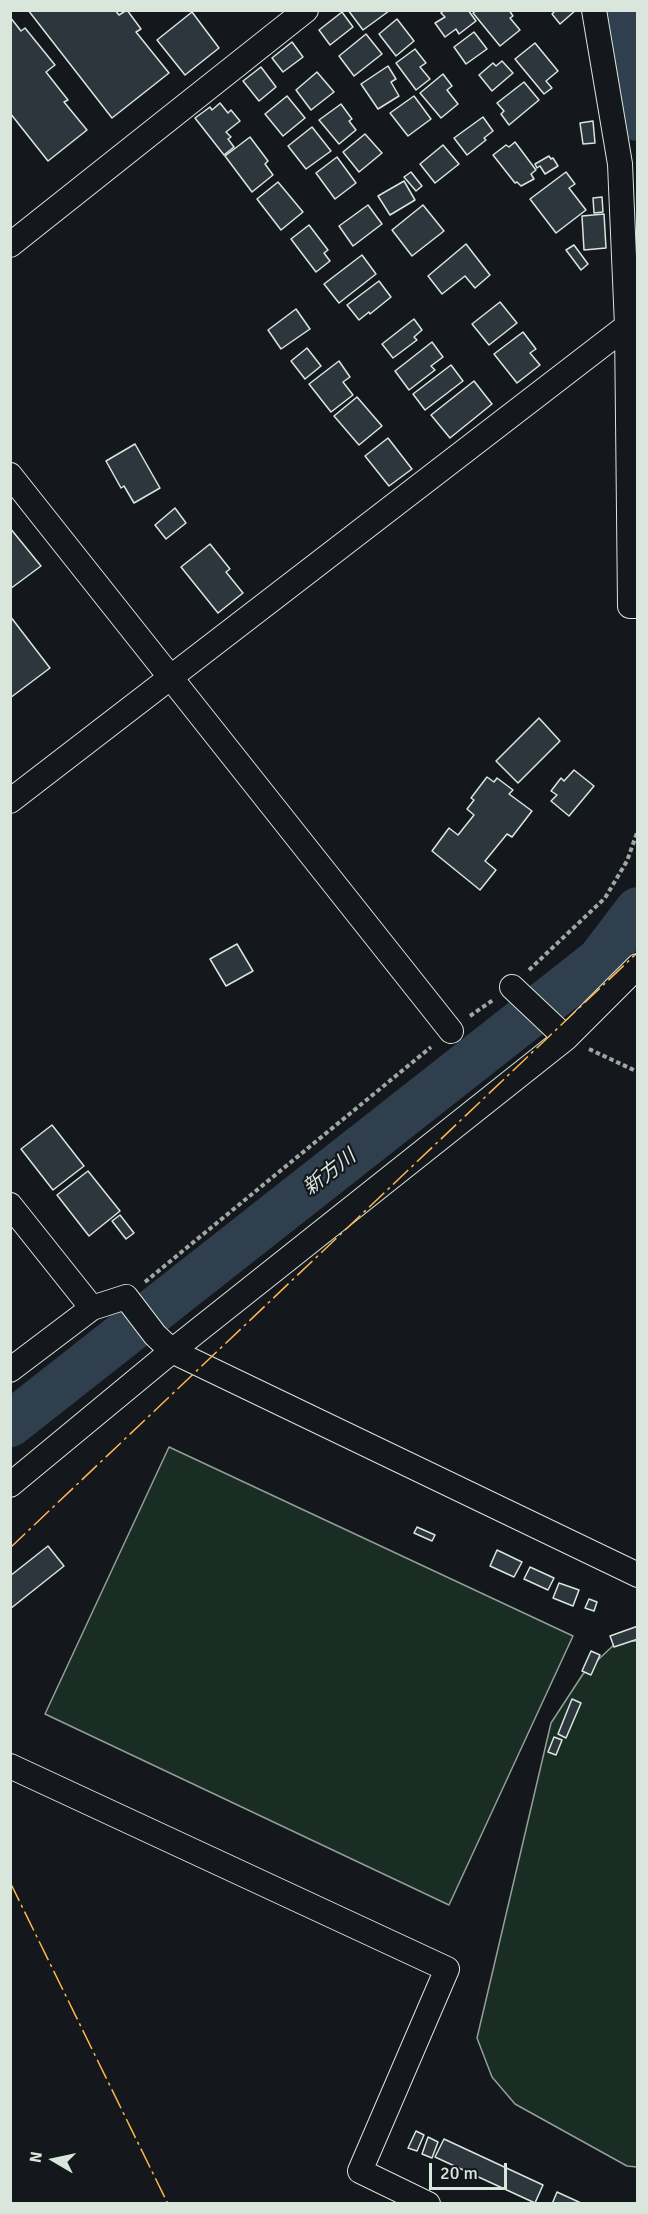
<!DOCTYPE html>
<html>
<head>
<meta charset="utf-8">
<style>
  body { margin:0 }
  #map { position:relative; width:648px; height:2214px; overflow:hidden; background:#14181c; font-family:Signika,sans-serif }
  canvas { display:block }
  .frame { position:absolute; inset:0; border:12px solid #d8e6dc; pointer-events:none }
  .north { position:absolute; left:24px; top:2130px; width:60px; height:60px; -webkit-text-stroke:4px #14181c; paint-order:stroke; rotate:279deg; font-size:16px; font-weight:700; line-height:24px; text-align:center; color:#d8e6dc }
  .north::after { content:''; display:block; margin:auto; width:21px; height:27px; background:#d8e6dc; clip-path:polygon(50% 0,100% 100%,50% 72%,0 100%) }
  .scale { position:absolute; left:429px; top:2163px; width:78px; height:27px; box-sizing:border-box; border:3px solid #d8e6dc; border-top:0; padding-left:8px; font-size:18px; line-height:21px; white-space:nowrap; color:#d8e6dc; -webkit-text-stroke:4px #14181c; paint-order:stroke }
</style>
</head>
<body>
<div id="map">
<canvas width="648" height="2214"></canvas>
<div class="frame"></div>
<div class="north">N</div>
<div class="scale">20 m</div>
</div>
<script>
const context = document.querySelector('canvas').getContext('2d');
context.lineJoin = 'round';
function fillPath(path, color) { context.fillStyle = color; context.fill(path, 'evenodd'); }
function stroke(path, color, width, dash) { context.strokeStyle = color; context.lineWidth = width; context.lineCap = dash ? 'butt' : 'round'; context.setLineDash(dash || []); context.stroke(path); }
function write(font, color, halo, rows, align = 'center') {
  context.font = font + ' Signika,"Noto Sans JP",sans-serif'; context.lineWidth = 4.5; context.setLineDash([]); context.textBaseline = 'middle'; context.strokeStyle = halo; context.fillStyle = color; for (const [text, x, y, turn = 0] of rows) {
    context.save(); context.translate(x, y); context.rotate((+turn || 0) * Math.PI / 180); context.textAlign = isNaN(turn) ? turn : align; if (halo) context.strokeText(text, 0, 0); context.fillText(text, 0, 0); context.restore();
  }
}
const green = new Path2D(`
  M169,1447L573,1636L449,1905L45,1714Z
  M618,1641H637V2167L627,2166L515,2104L492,2077L477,2038L551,1723L583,1674Z`);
fillPath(green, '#1a2d24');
stroke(green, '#939e99', 1.5);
stroke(new Path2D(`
  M626,10L630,31L638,118
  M10,1424L600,960L638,910`), '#2f3f4d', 46);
const building = new Path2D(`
  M28,10H115L119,15L127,10L141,29L136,32L169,73L112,118Z
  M348,10H388L389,11L363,30Z
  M444,10H468L476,21L459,34L456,29L445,37L435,23L445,17L441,13Z
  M477,10H509L513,16L510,18L520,30L500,46L473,13Z
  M556,10H576L560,24L552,14Z
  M192,12L219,48L185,75L157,40Z
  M342,12L353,27L330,45L319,30Z
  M10,17L21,31L25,28L55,65L46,72L68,100L64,102L87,130L48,161L10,113Z
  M397,19L414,41L396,56L379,34Z
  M474,32L487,49L466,64L454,47Z
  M366,34L382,54L354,76L339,56Z
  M292,42L303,57L283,72L272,58Z
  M535,43L558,71L546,81L552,88L544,94L515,59Z
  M415,49L426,63L420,67L430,79L416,90L396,63Z
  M502,61L513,73L492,91L479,75L493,63L496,66Z
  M388,66L396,79L391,82L399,96L378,109L361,84Z
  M261,67L276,87L259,101L243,81Z
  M317,72L334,92L311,110L296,90Z
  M443,74L452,86L447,90L458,104L441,118L420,93Z
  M524,82L539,100L509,125L501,114L504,111L497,103Z
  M287,96L305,118L283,136L265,114Z
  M414,96L431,119L408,136L390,113Z
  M220,103L228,113L231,110L240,121L226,132L231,137L228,139L234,147L224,155L195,118L210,107L212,110Z
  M341,104L352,119L349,121L356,130L339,144L319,120Z
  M483,117L493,131L484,138L486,140L467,155L454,138Z
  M593,121L595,143L583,144L580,123Z
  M312,127L331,151L306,169L288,146Z
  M365,134L382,153L359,172L343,152Z
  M250,137L268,161L265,164L273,175L252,192L225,156Z
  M515,142L536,170L531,174L534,179L521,186L517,182L515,183L493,155L506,145L509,147Z
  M443,145L459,164L435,183L420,164Z
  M549,156L551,159L553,158L558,166L545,174L540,166L537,168L535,164Z
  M337,157L356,183L335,199L316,173Z
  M411,172L422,186L416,191L404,177Z
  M566,172L575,184L569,188L586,210L556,233L530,199Z
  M404,181L415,200L390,215L378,196Z
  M278,182L303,212L281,230L257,199Z
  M602,197L603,212L594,213L593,198Z
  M368,205L382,224L353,246L339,226Z
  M423,205L444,231L412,256L392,230Z
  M604,214L606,248L584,250L582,216Z
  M309,225L328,250L324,253L330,261L316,272L291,239Z
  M466,244L490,275L475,288L465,276L442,294L428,276Z
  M574,245L588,264L581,270L566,250Z
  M362,255L376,274L339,303L324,284Z
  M379,281L391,297L370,314L369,312L359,320L347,305Z
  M500,302L517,323L489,345L472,324Z
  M296,309L310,329L281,349L268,330Z
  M414,319L422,330L414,337L417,340L393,358L382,344Z
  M523,332L536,349L530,353L540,365L517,383L494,354Z
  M432,342L443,357L431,366L435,370L409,390L395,371Z
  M307,348L321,366L305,379L291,361Z
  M339,361L350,377L343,382L353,395L331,412L309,384Z
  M451,365L463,381L425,410L413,394Z
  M474,381L492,404L450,438L431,415Z
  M357,397L382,426L359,445L334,416Z
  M388,438L412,469L389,486L365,456Z
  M135,444L160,488L134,503L124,486L121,488L106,461Z
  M175,508L186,523L166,539L155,525Z
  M10,528L41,566L10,589Z
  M210,544L230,569L226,572L243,593L218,613L181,567Z
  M10,616L50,668L10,698Z
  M539,718L560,741L518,783L496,761Z
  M574,770L594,786L569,816L551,801L557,795L551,791L561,778L564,781Z
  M487,777L494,782L497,778L513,790L509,794L532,811L512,837L507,834L485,861L496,870L480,890L432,851L449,828L458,835L474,815L467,809L474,800L471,798Z
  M237,944L253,971L226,986L210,959Z
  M52,1125L84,1166L53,1190L21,1149Z
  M88,1171L120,1211L89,1236L57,1195Z
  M120,1215L134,1233L126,1239L112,1221Z
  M417,1527L435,1535L432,1541L414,1533Z
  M48,1546L64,1566L10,1609V1576Z
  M497,1550L522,1562L514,1577L490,1566Z
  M530,1567L554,1578L548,1590L524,1579Z
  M559,1583L579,1590L573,1606L553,1598Z
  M589,1599L597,1602L594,1611L585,1608Z
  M638,1626V1639L614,1647L610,1636Z
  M591,1651L600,1655L591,1675L582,1671Z
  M572,1699L581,1703L566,1738L558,1734Z
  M554,1737L562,1740L556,1755L548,1752Z
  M416,2131L424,2135L417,2151L408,2148Z
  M428,2137L438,2142L432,2158L422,2154Z
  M444,2139L543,2185L535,2203L435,2157Z
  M557,2192L581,2203V2204H552Z`);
fillPath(building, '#2c363c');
stroke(building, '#d8e6dc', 1.5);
const street = new Path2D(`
  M594,10L620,164L627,326L630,606H638
  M10,245L306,10
  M10,475L451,1031
  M10,801L627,326
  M512,987L566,1038
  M10,1205L92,1308
  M10,1370L92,1308L126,1297L155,1335L172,1351L638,1575
  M10,1485L172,1351L566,1038L638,966
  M10,1766L447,1969L360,2171L428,2204`);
stroke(street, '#d8e6dc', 26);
stroke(new Path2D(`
  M529,970L605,898L627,861L638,830
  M470,1016L493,1000
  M589,1049L638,1072
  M145,1282L431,1047`), '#9da8a2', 4, [4.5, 3]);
stroke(street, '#14181c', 24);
stroke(new Path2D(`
  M10,1548L638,952
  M10,1882L168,2204`), '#ffb74d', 1.5, [21, 4.5, 3, 4.5]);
write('italic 20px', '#d8e6dc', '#14181c', [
  ["新方川",330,1173,-38]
]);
</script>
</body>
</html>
